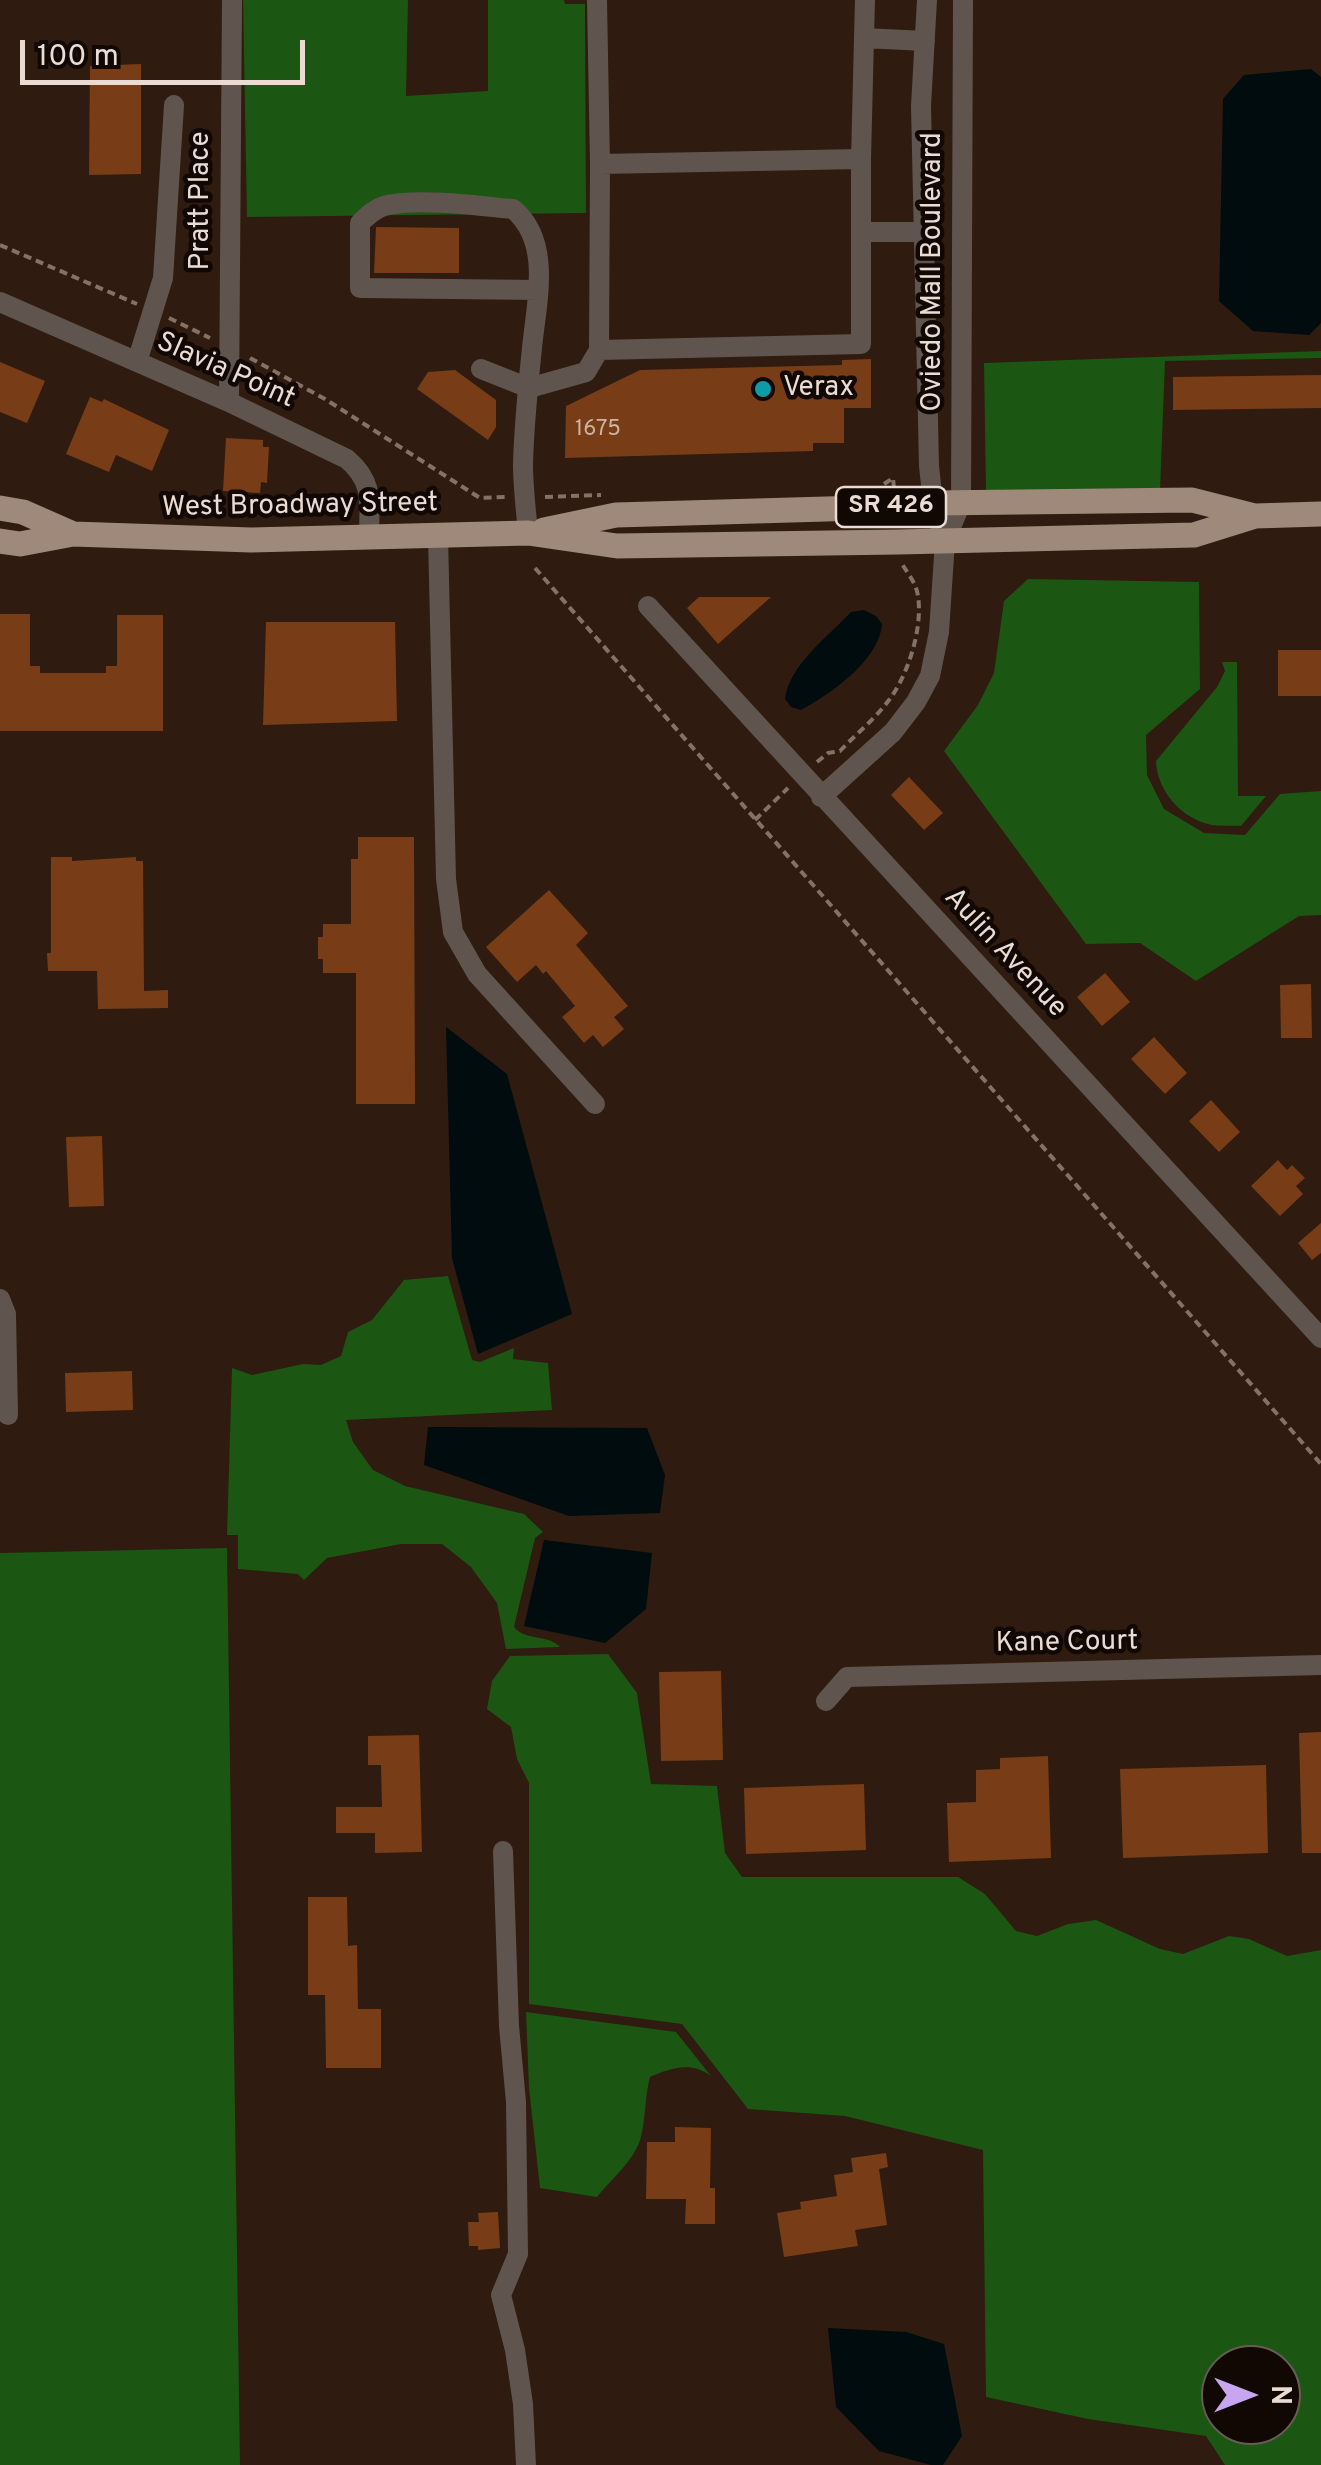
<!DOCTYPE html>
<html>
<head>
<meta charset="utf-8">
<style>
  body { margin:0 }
  #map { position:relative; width:1321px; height:2465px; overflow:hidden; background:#2f1b0f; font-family:Overpass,sans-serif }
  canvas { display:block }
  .north { position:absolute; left:1201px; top:2345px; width:100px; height:100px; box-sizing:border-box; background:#110804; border:2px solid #685c57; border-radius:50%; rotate:90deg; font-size:28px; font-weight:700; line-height:40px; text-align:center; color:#eadbd3 }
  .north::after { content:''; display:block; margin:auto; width:35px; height:45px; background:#c7a6ef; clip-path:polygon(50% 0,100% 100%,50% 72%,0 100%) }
  .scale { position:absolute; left:20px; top:40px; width:285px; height:45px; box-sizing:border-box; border:5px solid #eadbd3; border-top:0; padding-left:12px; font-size:30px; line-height:35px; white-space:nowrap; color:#eadbd3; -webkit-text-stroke:8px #110804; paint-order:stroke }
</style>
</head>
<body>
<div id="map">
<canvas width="1321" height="2465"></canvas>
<div class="north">N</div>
<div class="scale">100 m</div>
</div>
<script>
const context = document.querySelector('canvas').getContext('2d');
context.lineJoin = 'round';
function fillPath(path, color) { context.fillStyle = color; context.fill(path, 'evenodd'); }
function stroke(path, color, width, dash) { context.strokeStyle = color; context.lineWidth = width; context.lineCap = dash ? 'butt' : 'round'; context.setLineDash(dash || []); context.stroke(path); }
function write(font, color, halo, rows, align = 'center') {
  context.font = font + ' Overpass,sans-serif'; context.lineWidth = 9; context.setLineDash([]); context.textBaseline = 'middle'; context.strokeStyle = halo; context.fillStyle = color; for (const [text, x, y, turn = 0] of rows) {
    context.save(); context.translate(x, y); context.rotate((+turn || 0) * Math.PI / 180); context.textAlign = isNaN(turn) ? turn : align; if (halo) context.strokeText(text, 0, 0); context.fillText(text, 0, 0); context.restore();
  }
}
fillPath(new Path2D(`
  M243,0H408L406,96L488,91V0H564L565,4H585L586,213L247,217Z
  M1321,351V358L1165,361L1160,491L986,493L984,363Z
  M1028,579L1199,582L1200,689L1146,735L1147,775L1164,809L1204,833L1245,835L1280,794L1321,791V915L1299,916L1196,981L1140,943L1086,944L944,751L978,705L994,673L1004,601Z
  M1222,662H1237L1238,796H1266L1241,826C1231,825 1218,827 1208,824C1180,817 1157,790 1156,761L1217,687L1225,671Z
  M448,1276L472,1360L480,1362L514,1348L513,1359L548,1363L552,1410L346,1420L353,1442L373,1470L405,1486L524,1514L543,1532L535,1538L514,1627C525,1641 548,1634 560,1647L506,1649L497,1603L471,1567L442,1544H401L327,1558L304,1580L298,1574L238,1569V1535H227L232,1368L252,1375L303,1364L321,1365L341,1356L348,1332L372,1320L404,1280Z
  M227,1548L240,2465H0V1553Z
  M608,1654L637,1693L651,1784L717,1786L725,1853L742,1877H958L985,1894L1016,1931L1037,1936L1068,1924L1096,1920L1160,1949L1183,1954L1229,1936L1249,1939L1287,1956L1321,1950V2465H1225L1206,2436L1088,2419L986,2397L983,2150L845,2116L748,2109L682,2024L529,2004V1783L517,1759L511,1727L487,1709L492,1681L510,1656ZM1221,2365H1281V2425H1221Z
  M526,2012L676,2032L711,2076C691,2061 671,2068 650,2077C645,2096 646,2113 642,2132C638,2158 613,2177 597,2197L540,2188L529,2088Z`), '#1b5613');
fillPath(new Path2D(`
  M1311,69L1321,77V323L1309,335L1253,331L1219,301L1223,99L1244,75Z
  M864,610L876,616L882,624C879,661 830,694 801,710L791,707L785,699C789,665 829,636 851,612Z
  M446,1027L507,1074L572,1314L478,1354L452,1258Z
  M428,1427L647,1428L665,1475L660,1513L569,1516L424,1465Z
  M544,1540L652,1553L646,1609L605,1643L524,1626Z
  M828,2328L906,2332L944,2344L962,2436L943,2465H931L879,2451L836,2407Z`), '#000c0d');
fillPath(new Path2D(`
  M141,64V174L89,175L90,66Z
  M376,227L459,228V273H374Z
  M871,359V408H844V443H813V451L565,458L566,406L640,370L842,365V360Z
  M0,362L45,381L27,423L0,412Z
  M455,370L496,400V427L488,440L417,389L428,372Z
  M1321,375V408L1173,410V377Z
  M90,397L102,402L104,399L169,430L152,471L116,455L109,472L66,454Z
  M226,438L263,440V447H269L267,483L261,482L260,493L223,491Z
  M699,597H771L718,644L687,608Z
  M0,614H30V666H40V673H106V666H117V615H163V731H0Z
  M266,622H395L397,721L263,725Z
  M1278,650H1321V696H1278Z
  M909,777L943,813L924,830L891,795Z
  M358,837H414L415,1104H356V973H323V959H318V937H323V924H351V859H358Z
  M51,857H72V861L136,857V861H143L144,991L168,990V1008L98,1009L97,971H48L47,953H51Z
  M549,890L588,933L576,945L628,1006L614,1017L624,1029L603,1047L593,1035L584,1043L562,1017L575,1006L546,971L543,974L536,965L517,982L486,947Z
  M1105,973L1130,1002L1102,1026L1077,997Z
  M1311,984L1312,1038H1281L1280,985Z
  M1154,1037L1187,1073L1165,1094L1131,1059Z
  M1211,1100L1240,1132L1219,1152L1189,1121Z
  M102,1136L104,1206L69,1207L66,1137Z
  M1278,1160L1287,1170L1292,1165L1305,1178L1296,1186L1303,1194L1280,1216L1251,1186Z
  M1321,1223V1253L1312,1260L1298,1243Z
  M132,1371L133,1410L66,1412L65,1373Z
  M721,1671L723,1760L661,1761L659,1672Z
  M1321,1732V1853H1302L1299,1733Z
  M419,1735L422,1852L375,1853V1833H336V1807H382L381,1765H368V1736Z
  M1048,1756L1051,1858L949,1862L947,1803L976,1802V1770L1000,1769V1758Z
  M1266,1765L1268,1853L1123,1858L1120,1769Z
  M864,1784L866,1850L746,1854L744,1788Z
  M308,1897H347L348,1946L357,1945L358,2009H381V2068H326L325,1995H308Z
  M675,2127L711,2128L710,2188H715V2224H685L686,2199H646L647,2142H675Z
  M886,2153L888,2167L879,2169L887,2225L855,2230L858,2246L784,2257L777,2213L801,2209L800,2202L837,2196L834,2175L853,2172L851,2158Z
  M498,2212L500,2248L478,2250V2246H469L468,2222H479L478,2213Z`), '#783d16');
stroke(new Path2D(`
  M0,245L137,304
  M169,318L210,338
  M250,358L325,399L480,498L506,497
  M884,484L893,478L894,488
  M545,497L601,495
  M535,568L1321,1464
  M817,762L828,753L840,751C856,734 875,719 889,700C908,675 923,628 918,596C916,582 907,573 901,562
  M755,820L788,788`), '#847268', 4, [8, 5]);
stroke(new Path2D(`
  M597,0L600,164L861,159L864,38
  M865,0L864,38L925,41
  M600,164L599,350L861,344V159
  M861,232H924
  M0,302L229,402L347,459C375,483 369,503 369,538
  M137,362L163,278L174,105
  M481,369L529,388L586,372L599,350
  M229,402L232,0
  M528,533C526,510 523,487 523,464C524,425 528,386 532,348C536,304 553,242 513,209C479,206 427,199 394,204C380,205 370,213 360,223V288L538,290
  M438,536L446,879L453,932L477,974L595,1104
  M945,541L961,503L963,0
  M648,606L1321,1338
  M821,797L893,732L916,702L930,676L939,632L945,541L933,503L929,466L921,106L927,0
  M0,1299L6,1314L8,1415
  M826,1701L847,1677L1321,1665
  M503,1851L509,2026L516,2102L518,2254L501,2295L515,2350L523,2404L526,2465`), '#5f554e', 20);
stroke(new Path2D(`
  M0,508L23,512L73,534
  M544,530L616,515L896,507L933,503L1192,500L1255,516
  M0,541L20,544L73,534L251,540L528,533L617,546L899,542L1194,535L1255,516L1321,514`), '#9e897b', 25);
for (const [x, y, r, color] of [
  [763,389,10,"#0f9aa8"]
]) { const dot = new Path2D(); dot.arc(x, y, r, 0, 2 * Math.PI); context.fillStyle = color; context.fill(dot); stroke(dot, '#110804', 4); }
write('22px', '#ceb4a4', null, [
  ["1675",598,431]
]);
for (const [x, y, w] of [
  [891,507,110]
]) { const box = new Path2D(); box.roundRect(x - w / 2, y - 20, w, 40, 8); context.fillStyle = '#110804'; context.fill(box); stroke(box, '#eadbd3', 2.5); }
write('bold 25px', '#eadbd3', null, [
  ["SR 426",891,507]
]);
write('28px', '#eadbd3', '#110804', [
  ["Pratt Place",202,201,-90],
  ["Oviedo Mall Boulevard",934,272,-90],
  ["Slavia Point",225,372,24],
  ["West Broadway Street",300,507,-1],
  ["Aulin Avenue",1004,954,47],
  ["Kane Court",1067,1644,-1]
]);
write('28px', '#eadbd3', '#110804', [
  ["Verax",783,389]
], 'left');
</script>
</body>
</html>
